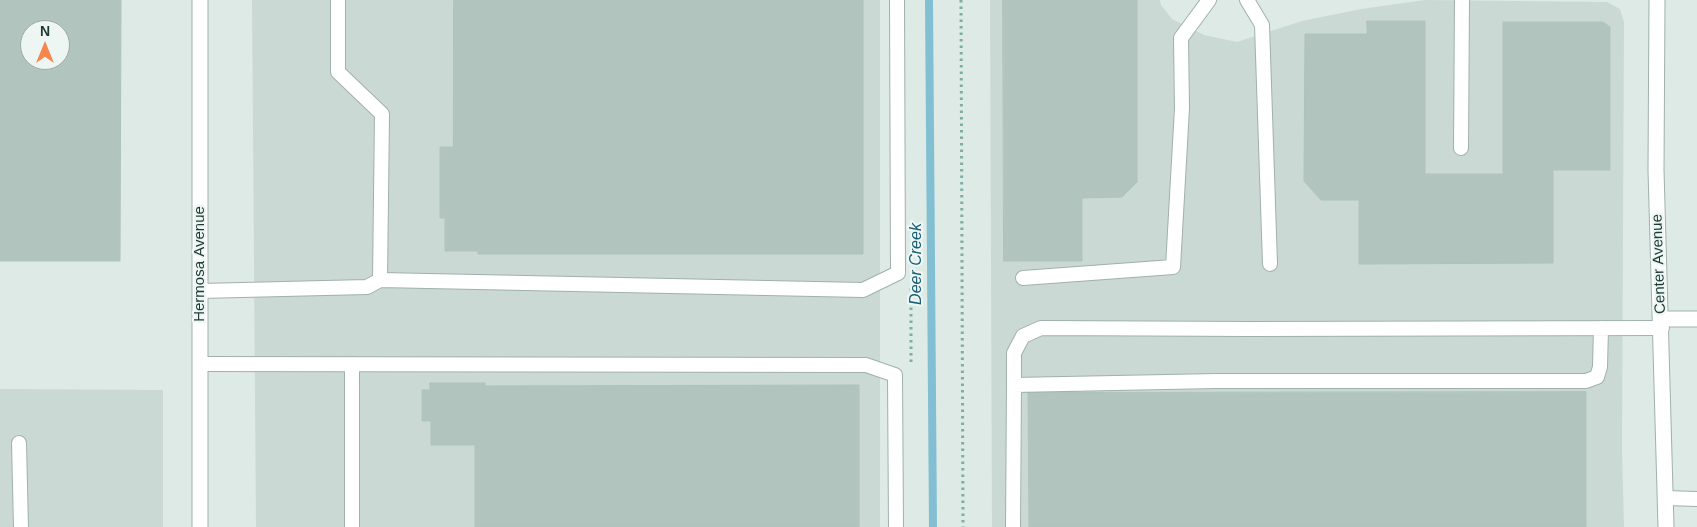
<!DOCTYPE html>
<html>
<head>
<meta charset="utf-8">
<style>
  body { margin:0 }
  #map { position:relative; width:1697px; height:527px; overflow:hidden; background:#ddeae5; font-family:Arial,sans-serif }
  canvas { display:block }
  .north { position:absolute; left:20px; top:20px; width:50px; height:50px; box-sizing:border-box; background:#edf6f3; border:1px solid #9aaaa7; border-radius:50%; rotate:0deg; font-size:14px; font-weight:700; line-height:20px; text-align:center; color:#1e3934 }
  .north::after { content:''; display:block; margin:auto; width:18px; height:22px; background:#f7864e; clip-path:polygon(50% 0,100% 100%,50% 72%,0 100%) }
</style>
</head>
<body>
<div id="map">
<canvas width="1697" height="527"></canvas>
<div class="north">N</div>
</div>
<script>
const context = document.querySelector('canvas').getContext('2d');
context.lineJoin = 'round';
function fillPath(path, color) { context.fillStyle = color; context.fill(path, 'evenodd'); }
function stroke(path, color, width, dash) { context.strokeStyle = color; context.lineWidth = width; context.lineCap = dash ? 'butt' : 'round'; context.setLineDash(dash || []); context.stroke(path); }
function write(font, color, halo, rows, align = 'center') {
  context.font = font + ' Arial,sans-serif'; context.lineWidth = 4.5; context.setLineDash([]); context.textBaseline = 'middle'; context.strokeStyle = halo; context.fillStyle = color; for (const [text, x, y, turn = 0] of rows) {
    context.save(); context.translate(x, y); context.rotate((+turn || 0) * Math.PI / 180); context.textAlign = isNaN(turn) ? turn : align; if (halo) context.strokeText(text, 0, 0); context.fillText(text, 0, 0); context.restore();
  }
}
fillPath(new Path2D(`
  M252,0H880V527H256Z
  M990,0H1160L1161,5L1172,19L1204,35L1237,42L1302,21L1361,9L1425,0L1607,2L1620,9L1624,22L1622,449L1624,527H992Z
  M0,389L163,390V527H0Z`), '#cbd9d4');
stroke(new Path2D(`
  M929,0L933,527`), '#82bfd2', 8);
const building = new Path2D(`
  M0,0H121L120,261H0ZM30,30H60V60H30Z
  M454,0H863V254H478V251H445V218H440V147H453Z
  M1003,0H1137V182L1122,197L1082,198V261H1004Z
  M1367,21H1425V174H1503V22H1603L1610,27V170H1553V263L1359,264V200H1321L1304,181L1305,34H1367Z
  M430,383H485V386L859,385V527H475V445H431V421H422V390H430Z
  M1586,392V527H1029L1028,393Z`);
fillPath(building, '#b2c4be');
stroke(building, '#afc3bd', 1);
const service = new Path2D(`
  M338,0V72L382,114L380,280
  M1247,0L1262,25L1270,264
  M1461,148L1462,0
  M1023,278L1173,267L1182,108L1181,38L1209,0
  M200,291L367,287L380,280L863,290L898,273L897,0
  M1601,328L1600,367L1597,377L1586,381H1217L1014,385V353L1023,336L1041,328L1251,329L1662,328
  M200,364L866,365L895,375L896,527
  M352,364V527
  M19,443L21,527
  M1666,498L1697,499
  M1013,527L1014,385`);
const minor = new Path2D(`
  M1657,0L1656,170L1666,527
  M1661,319H1697`);
const tertiary = new Path2D(`
  M200,0V527`);
stroke(service, '#a0b1ac', 16);
stroke(minor, '#a0b1ac', 17);
stroke(tertiary, '#a0b1ac', 17);
stroke(new Path2D(`
  M961,0L963,527
  M911,288V366`), '#7cafa3', 3, [2.5, 4]);
stroke(service, '#fff', 14);
stroke(minor, '#fff', 15);
stroke(tertiary, '#fff', 15);
write('15px', '#1e3934', '#edf6f3', [
  ["Hermosa Avenue",200,264,-90],
  ["Center Avenue",1659,264,-92]
]);
write('italic 16px', '#175e76', '#edf6f3', [
  ["Deer Creek",917,264,-90]
]);
</script>
</body>
</html>
